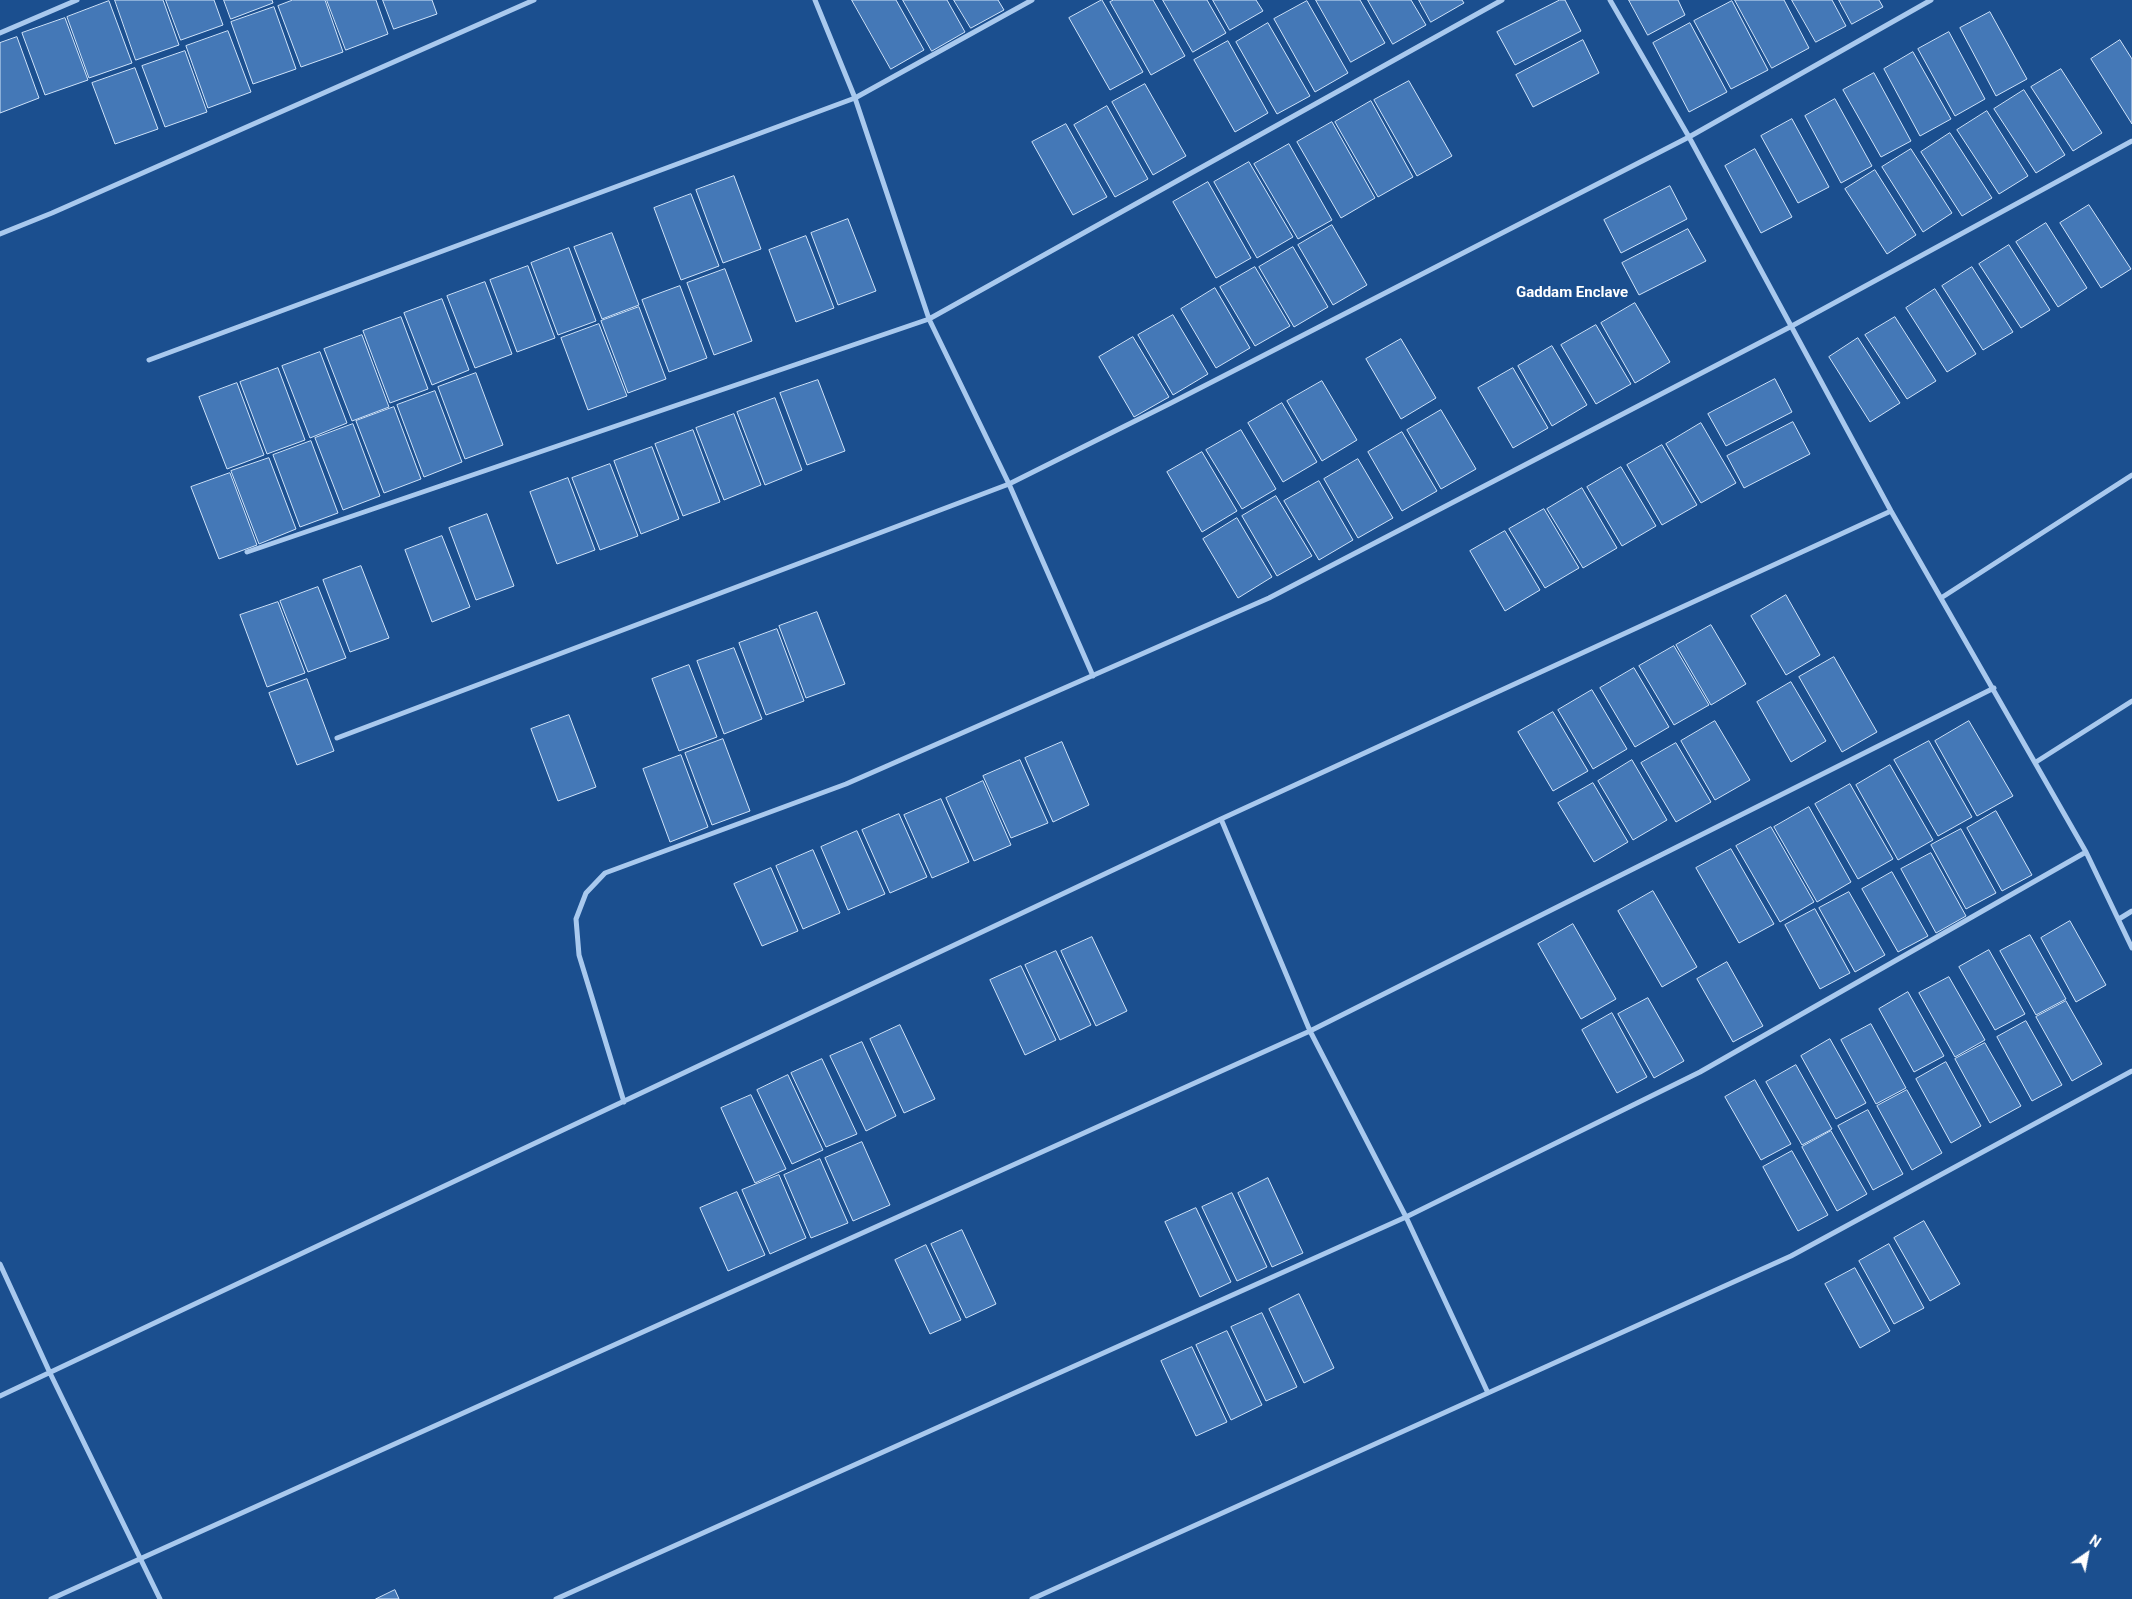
<!DOCTYPE html>
<html>
<head>
<meta charset="utf-8">
<style>
  body { margin:0 }
  #map { position:relative; width:2132px; height:1599px; overflow:hidden; background:#1b4f8f; font-family:Roboto,sans-serif }
  canvas { display:block }
  .north { position:absolute; left:2062px; top:1529px; width:50px; height:50px; -webkit-text-stroke:4px #1b4f8f; paint-order:stroke; rotate:33deg; font-size:14px; font-weight:700; line-height:20px; text-align:center; color:#fff }
  .north::after { content:''; display:block; margin:auto; width:18px; height:22px; background:#fff; clip-path:polygon(50% 0,100% 100%,50% 72%,0 100%) }
</style>
</head>
<body>
<div id="map">
<canvas width="2132" height="1599"></canvas>
<div class="north">N</div>
</div>
<script>
const context = document.querySelector('canvas').getContext('2d');
context.lineJoin = 'round';
function fillPath(path, color) { context.fillStyle = color; context.fill(path, 'evenodd'); }
function stroke(path, color, width, dash) { context.strokeStyle = color; context.lineWidth = width; context.lineCap = dash ? 'butt' : 'round'; context.setLineDash(dash || []); context.stroke(path); }
function write(font, color, halo, rows, align = 'center') {
  context.font = font + ' Roboto,sans-serif'; context.lineWidth = 4.5; context.setLineDash([]); context.textBaseline = 'middle'; context.strokeStyle = halo; context.fillStyle = color; for (const [text, x, y, turn = 0] of rows) {
    context.save(); context.translate(x, y); context.rotate((+turn || 0) * Math.PI / 180); context.textAlign = isNaN(turn) ? turn : align; if (halo) context.strokeText(text, 0, 0); context.fillText(text, 0, 0); context.restore();
  }
}
const building = new Path2D(`
  M115,0H163L179,45L136,60Z
  M166,0H214L223,25L181,40Z
  M224,0H272L273,3L231,19Z
  M293,0H325L343,52L301,67L278,6Z
  M327,0H376L388,34L346,50Z
  M383,0H432L437,14L394,29Z
  M852,0H896L924,50L891,69Z
  M903,0H947L965,32L932,51Z
  M954,0H998L1004,10L971,28Z
  M1102,0L1143,72L1110,90L1069,18Z
  M1114,0H1153L1185,56L1151,75L1110,2Z
  M1163,0H1207L1226,33L1193,52Z
  M1213,0H1256L1263,11L1230,30Z
  M1316,0H1360L1385,43L1351,62Z
  M1368,0H1411L1426,25L1393,44Z
  M1419,0H1462L1464,3L1431,22Z
  M1560,0H1565L1581,31L1515,65L1497,32Z
  M1629,0H1678L1685,15L1648,35Z
  M1735,0H1784L1809,48L1772,68Z
  M1792,0H1832L1846,26L1816,42Z
  M1839,0H1879L1883,7L1852,24Z
  M109,1L132,63L89,78L67,17Z
  M1307,1L1348,73L1315,92L1274,19Z
  M1732,1L1768,70L1731,89L1694,21Z
  M274,7L296,69L253,84L231,22Z
  M1990,12L2027,79L1996,96L1960,28Z
  M65,18L88,80L45,95L22,33Z
  M1268,23L1310,96L1277,114L1236,42Z
  M1690,23L1727,92L1689,112L1653,43Z
  M228,31L251,92L208,108L186,46Z
  M1949,32L1985,99L1955,116L1918,49Z
  M17,37L39,98L0,113V43Z
  M1583,40L1599,73L1533,107L1516,75Z
  M2120,40L2132,59V124L2091,59Z
  M1228,41L1268,113L1235,132L1194,60Z
  M185,51L207,112L165,127L142,66Z
  M1913,52L1951,119L1920,136L1884,69Z
  M135,68L158,129L115,144L92,83Z
  M2061,69L2102,133L2073,151L2031,87Z
  M1874,73L1911,141L1881,157L1843,90Z
  M1409,81L1452,156L1417,176L1374,100Z
  M1145,84L1186,156L1153,175L1112,102Z
  M2024,90L2065,155L2036,173L1994,109Z
  M1835,99L1872,166L1841,183L1805,116Z
  M1371,101L1413,177L1378,197L1335,122Z
  M1107,106L1148,179L1115,197L1074,125Z
  M1987,111L2028,176L1999,194L1957,130Z
  M1792,119L1829,187L1798,203L1761,136Z
  M1332,122L1375,198L1341,218L1297,142Z
  M1066,124L1107,197L1073,215L1032,142Z
  M1950,133L1992,198L1962,216L1921,152Z
  M1289,144L1332,220L1298,239L1254,164Z
  M1755,149L1792,217L1761,233L1725,166Z
  M1911,149L1952,213L1923,232L1882,167Z
  M1249,162L1293,237L1257,258L1214,182Z
  M1875,170L1916,235L1887,254L1845,189Z
  M734,176L761,249L723,263L696,190Z
  M1208,182L1251,258L1216,278L1173,202Z
  M1670,186L1687,219L1621,253L1604,220Z
  M691,194L719,266L681,280L654,208Z
  M2089,205L2131,269L2101,288L2060,223Z
  M848,219L876,291L838,305L811,233Z
  M2046,223L2087,288L2058,307L2016,242Z
  M1332,225L1367,285L1333,305L1298,245Z
  M1688,229L1706,261L1639,295L1622,263Z
  M612,233L639,305L602,319L574,247Z
  M806,236L834,308L796,322L769,250Z
  M2009,245L2050,310L2021,328L1979,264Z
  M1293,247L1328,307L1294,327L1259,267Z
  M569,248L596,321L558,335L531,263Z
  M528,266L555,338L517,352L490,280Z
  M1255,267L1290,326L1255,346L1220,287Z
  M1972,267L2013,332L1983,350L1942,286Z
  M725,269L752,341L714,355L687,283Z
  M485,282L512,354L475,368L447,296Z
  M680,286L707,358L669,372L642,300Z
  M1215,288L1250,348L1216,368L1181,309Z
  M1935,289L1976,354L1947,372L1906,308Z
  M442,299L469,370L432,385L404,313Z
  M1635,303L1670,362L1635,383L1601,323Z
  M639,307L666,379L628,393L601,321Z
  M1173,315L1208,374L1173,395L1138,335Z
  M401,317L428,389L390,403L363,331Z
  M1895,317L1936,381L1907,399L1865,335Z
  M599,324L627,396L588,410L561,338Z
  M1596,325L1631,384L1596,404L1561,345Z
  M362,335L389,407L352,421L324,349Z
  M1133,337L1169,397L1134,417L1099,357Z
  M1858,338L1900,403L1870,422L1829,357Z
  M1401,339L1436,398L1401,419L1366,359Z
  M1552,346L1587,405L1552,426L1518,366Z
  M320,352L347,423L310,438L282,366Z
  M278,368L305,440L267,454L240,382Z
  M1513,368L1548,428L1513,448L1478,388Z
  M476,373L503,445L465,459L438,387Z
  M1775,379L1792,412L1726,446L1708,414Z
  M818,380L845,451L807,465L780,393Z
  M1322,381L1357,440L1322,461L1287,401Z
  M237,383L264,455L227,469L199,397Z
  M435,391L462,462L424,477L397,405Z
  M775,398L802,470L765,485L737,412Z
  M1282,403L1317,462L1283,482L1248,423Z
  M394,407L421,479L384,493L356,421Z
  M1441,410L1476,469L1441,489L1407,430Z
  M734,414L761,485L724,500L696,428Z
  M1793,422L1810,454L1744,488L1727,456Z
  M1701,423L1736,483L1701,503L1666,444Z
  M353,424L380,496L343,510L315,438Z
  M693,430L720,502L683,516L655,444Z
  M1241,430L1276,489L1242,509L1206,450Z
  M1402,432L1437,491L1402,511L1368,452Z
  M311,441L338,513L300,527L273,455Z
  M1662,445L1697,505L1662,525L1627,465Z
  M652,447L679,519L641,534L614,461Z
  M1202,452L1237,511L1202,532L1167,472Z
  M269,458L296,529L259,544L231,471Z
  M1358,459L1393,518L1358,538L1324,479Z
  M610,464L638,536L600,550L572,478Z
  M1621,467L1656,526L1622,546L1587,487Z
  M230,473L257,545L219,559L191,487Z
  M568,478L595,550L557,564L530,492Z
  M1319,481L1353,540L1319,560L1284,501Z
  M1582,488L1617,548L1583,568L1547,509Z
  M1276,496L1312,556L1277,576L1242,516Z
  M1544,509L1579,568L1545,588L1509,529Z
  M487,514L514,586L476,600L449,528Z
  M1237,518L1272,577L1238,598L1203,539Z
  M1505,531L1540,590L1505,611L1470,551Z
  M442,536L470,607L432,622L405,550Z
  M361,566L389,638L350,652L323,580Z
  M318,587L346,658L308,672L280,601Z
  M1786,595L1820,655L1786,675L1751,616Z
  M278,602L305,673L267,687L240,615Z
  M817,612L845,684L806,698L779,626Z
  M1711,625L1746,684L1711,705L1676,645Z
  M777,629L804,701L766,715L739,643Z
  M1674,646L1709,705L1674,725L1639,666Z
  M734,648L762,719L724,734L697,661Z
  M1834,657L1877,732L1842,752L1799,677Z
  M689,665L717,737L679,751L652,679Z
  M1634,668L1669,727L1635,747L1600,688Z
  M307,679L334,751L297,765L269,693Z
  M1791,682L1826,741L1791,762L1757,702Z
  M1592,690L1627,749L1593,769L1558,710Z
  M1553,712L1588,771L1553,791L1518,732Z
  M569,715L596,787L558,801L531,729Z
  M1715,721L1750,780L1715,800L1681,741Z
  M1969,721L2013,796L1977,816L1935,741Z
  M723,739L750,811L712,825L685,753Z
  M1929,741L1972,817L1938,836L1894,760Z
  M1062,742L1089,805L1053,822L1025,758Z
  M1676,743L1711,802L1676,822L1641,763Z
  M681,755L708,827L670,842L643,769Z
  M1020,760L1048,823L1011,838L983,776Z
  M1632,760L1667,820L1633,840L1598,781Z
  M1890,765L1933,840L1898,860L1856,785Z
  M983,781L1011,845L974,861L946,798Z
  M1593,783L1628,842L1594,862L1558,803Z
  M1850,784L1893,859L1858,879L1815,804Z
  M941,799L969,862L932,878L904,815Z
  M1809,807L1851,882L1817,902L1774,827Z
  M1996,811L2032,875L2002,891L1967,828Z
  M899,814L927,877L890,893L862,830Z
  M1771,827L1814,902L1780,922L1736,846Z
  M1961,829L1996,893L1966,909L1931,845Z
  M857,831L885,894L848,910L821,847Z
  M1731,849L1774,924L1739,943L1696,868Z
  M813,850L840,913L803,929L776,866Z
  M1931,853L1966,916L1936,933L1901,869Z
  M771,868L798,931L762,946L734,884Z
  M1892,872L1928,936L1898,952L1862,889Z
  M1653,891L1697,967L1662,987L1618,911Z
  M1849,892L1885,955L1855,972L1819,908Z
  M1815,909L1850,973L1820,989L1785,925Z
  M2070,921L2106,985L2076,1002L2041,938Z
  M1573,924L1616,999L1581,1019L1538,944Z
  M2030,935L2066,999L2036,1015L2000,951Z
  M1092,937L1127,1011L1096,1026L1061,951Z
  M1989,950L2025,1014L1995,1030L1959,967Z
  M1056,951L1091,1025L1060,1040L1025,965Z
  M1727,962L1763,1026L1733,1042L1697,979Z
  M1021,966L1056,1040L1025,1055L990,980Z
  M1949,977L1985,1040L1955,1057L1919,993Z
  M1908,992L1944,1056L1914,1072L1879,1009Z
  M1648,998L1684,1061L1654,1078L1618,1014Z
  M2066,1001L2102,1064L2072,1081L2036,1017Z
  M1612,1013L1647,1077L1617,1093L1582,1030Z
  M2026,1021L2062,1085L2032,1101L1997,1037Z
  M1871,1024L1906,1088L1876,1104L1841,1040Z
  M900,1025L935,1099L904,1113L870,1039Z
  M1830,1039L1866,1103L1836,1119L1801,1056Z
  M862,1042L896,1116L866,1131L830,1056Z
  M1985,1043L2021,1106L1990,1123L1955,1059Z
  M822,1059L857,1134L826,1147L791,1073Z
  M1946,1062L1981,1126L1951,1143L1916,1079Z
  M1796,1065L1832,1129L1802,1145L1766,1082Z
  M788,1075L823,1150L792,1164L757,1090Z
  M1755,1080L1791,1144L1761,1160L1725,1097Z
  M1907,1090L1942,1153L1912,1170L1877,1106Z
  M751,1095L786,1169L755,1183L721,1108Z
  M1868,1110L1903,1174L1873,1190L1838,1126Z
  M1831,1131L1867,1194L1837,1211L1802,1147Z
  M862,1142L890,1205L853,1221L825,1158Z
  M1792,1151L1828,1215L1798,1231L1763,1167Z
  M820,1159L848,1223L811,1238L784,1175Z
  M779,1175L806,1238L770,1254L742,1190Z
  M1268,1178L1303,1253L1272,1267L1238,1193Z
  M737,1192L765,1255L728,1271L700,1208Z
  M1232,1193L1267,1267L1237,1281L1202,1207Z
  M1196,1208L1231,1282L1200,1297L1165,1222Z
  M1924,1221L1960,1284L1930,1301L1894,1238Z
  M962,1230L996,1304L966,1318L931,1244Z
  M1889,1244L1924,1308L1894,1324L1859,1261Z
  M926,1245L961,1320L930,1334L895,1260Z
  M1855,1268L1890,1331L1860,1348L1825,1284Z
  M1299,1294L1334,1368L1304,1383L1269,1309Z
  M1262,1313L1297,1387L1266,1401L1231,1327Z
  M1227,1331L1262,1405L1231,1420L1196,1345Z
  M1192,1347L1227,1422L1196,1436L1161,1361Z
  M395,1590L399,1599H376Z`);
fillPath(building, '#4478b7');
stroke(building, '#cfe3fa', 1);
stroke(new Path2D(`
  M815,0L855,98L929,319L1009,484L1093,676
  M1610,0L1689,137L1891,511L2086,852L2132,948
  M0,33L77,0
  M0,234L52,213L534,0
  M149,360L855,98L1032,0
  M247,552L929,319L1502,0
  M1941,598L2132,475
  M337,738L1009,484L1169,404L1689,137L1931,0
  M2036,762L2132,701
  M1221,819L1310,1031L1406,1217L1488,1393
  M2119,919L2132,911
  M624,1102L579,955L576,919L586,893L605,873L846,784L1269,598L1790,327L2132,141
  M0,1264L50,1373L160,1599
  M0,1396L1221,819L1891,511
  M51,1599L1310,1031L1994,688
  M556,1599L1406,1217L1700,1072L2086,852
  M1032,1599L1791,1256L2132,1071`), '#a9c9ee', 5);
write('bold 15px', '#fff', '#1b4f8f', [
  ["Gaddam Enclave",1572,293]
]);
</script>
</body>
</html>
